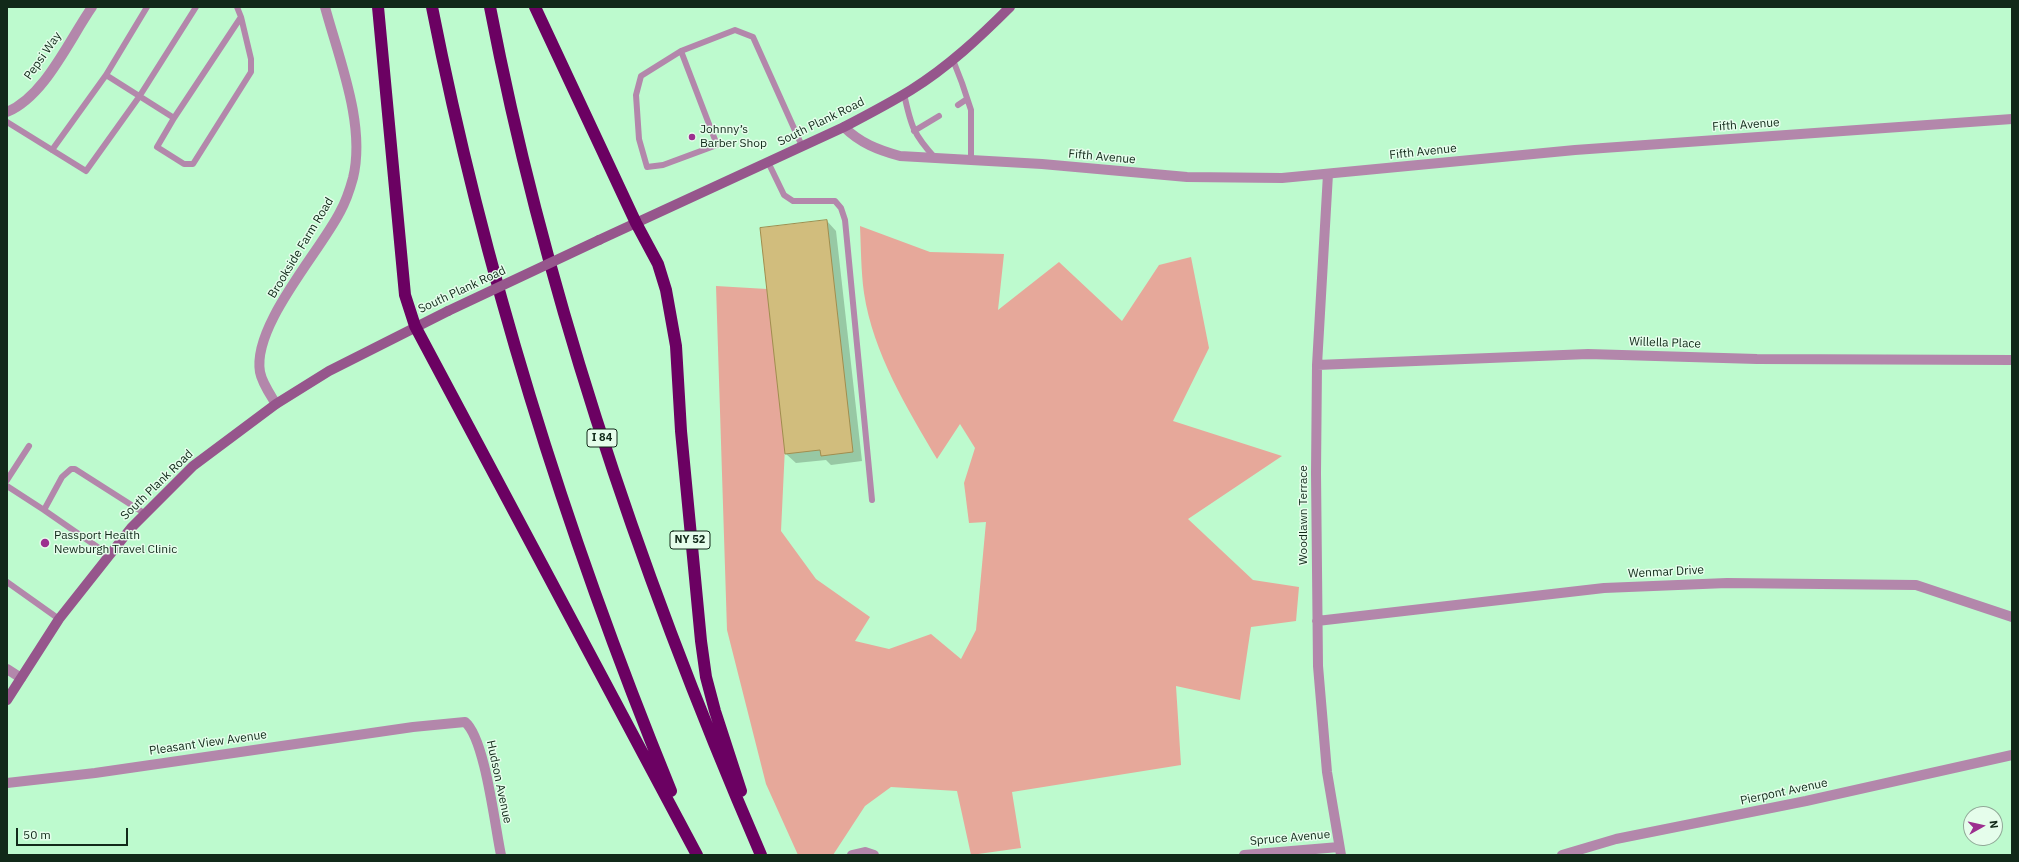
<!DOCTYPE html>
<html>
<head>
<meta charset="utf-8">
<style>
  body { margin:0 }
  #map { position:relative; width:2019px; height:862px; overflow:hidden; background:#bdface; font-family:"IBM Plex Sans",sans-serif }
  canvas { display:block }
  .frame { position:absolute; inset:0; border:8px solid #112919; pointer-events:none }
  .north { position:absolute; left:1963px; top:806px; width:40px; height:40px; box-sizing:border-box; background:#e5fdeb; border:1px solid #90a897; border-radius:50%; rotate:82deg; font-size:11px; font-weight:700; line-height:16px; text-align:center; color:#112919 }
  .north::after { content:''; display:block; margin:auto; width:14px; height:18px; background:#9c2f8f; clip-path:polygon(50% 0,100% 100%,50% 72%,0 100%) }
  .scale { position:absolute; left:16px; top:828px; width:112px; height:18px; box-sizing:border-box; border:2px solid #112919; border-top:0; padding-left:5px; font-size:12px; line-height:14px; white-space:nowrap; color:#112919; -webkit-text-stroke:3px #e5fdeb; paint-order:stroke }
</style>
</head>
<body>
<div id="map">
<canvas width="2019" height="862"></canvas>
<div class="frame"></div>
<div class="north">N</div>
<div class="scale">50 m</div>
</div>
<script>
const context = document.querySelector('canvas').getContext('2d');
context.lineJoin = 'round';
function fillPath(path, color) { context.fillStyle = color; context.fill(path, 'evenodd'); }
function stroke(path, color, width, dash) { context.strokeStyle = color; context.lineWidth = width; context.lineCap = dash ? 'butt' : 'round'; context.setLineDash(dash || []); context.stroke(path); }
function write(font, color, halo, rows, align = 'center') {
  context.font = font + ' "IBM Plex Sans",sans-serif'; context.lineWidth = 3; context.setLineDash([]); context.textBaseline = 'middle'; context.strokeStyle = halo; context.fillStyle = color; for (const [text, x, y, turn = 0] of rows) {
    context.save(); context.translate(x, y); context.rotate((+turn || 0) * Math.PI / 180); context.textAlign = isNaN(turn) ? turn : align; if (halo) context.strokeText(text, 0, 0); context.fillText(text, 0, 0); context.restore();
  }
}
fillPath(new Path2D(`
  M860,226L930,252L1004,254L998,310L1059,262L1122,321L1159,265L1191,257L1209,348L1173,421L1282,456L1188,519L1253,580L1299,587L1296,621L1251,627L1240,700L1176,686L1181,765L1012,792L1021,848L971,855L957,791L891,787L865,806L833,855H798L766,784L727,630L716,286L767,289L785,447L781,531L816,579L870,617L855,641L889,649L931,634L961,659L976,630L986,522L969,523L964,483L975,448L960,424L937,459C907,408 873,353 864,293C861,271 861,248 860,226Z`), '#e6a89a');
fillPath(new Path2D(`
  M827,221L836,231L862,461L831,465L826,460L796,463L786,454Z`), '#0003');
const building = new Path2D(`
  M827,220L853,452L821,456L820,450L785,454L760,228Z`);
fillPath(building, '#d1bd7d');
stroke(building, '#a08d4e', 1);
stroke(new Path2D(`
  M147,7L106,75L174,118L241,17L237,7
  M681,51L641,76L636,95L639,139L647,167L663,165L717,145L681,51L735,30L753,37L802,146
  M953,60L962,83L971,110V160
  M904,94C911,126 913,134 936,159
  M958,105L967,99
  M174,118L157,147L184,164H193L251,72V59L241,17
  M7,122L86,171L139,97L196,7
  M914,131L939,116
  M52,150L106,75
  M768,162L784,195L793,201H835L841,208L845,220L872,500
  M7,480L29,446
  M7,486L44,510
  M109,555L44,510L62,477L71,469H75L144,513
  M7,582L59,619`), '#b387ab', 6);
stroke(new Path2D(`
  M7,112C45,96 69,40 92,7
  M844,127C860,143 878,150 900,156L1042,164L1187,177L1282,178L1575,150L2012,119
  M1328,174L1317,365L1316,473L1318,666L1327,772L1341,855
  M1317,365L1588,354L1757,359L2012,360
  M276,404C270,394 262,383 260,372C252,326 319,253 340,212C345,203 350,189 353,178C366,125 339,59 325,7
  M1317,621L1604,588L1727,583L1916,585L2012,617
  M7,669L21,678
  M7,783L95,773L413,727L465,722C485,738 495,827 501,855
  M852,855L865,852L874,855
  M1244,855L1339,847
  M1562,855L1616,839L1806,801L2012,755`), '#b387ab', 10);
stroke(new Path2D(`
  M599,240L844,127C867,115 890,103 911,90C948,67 980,37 1010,7
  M7,700L59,619L131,528L193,466L276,404L329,371L448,311`), '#96568c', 10);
stroke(new Path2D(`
  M378,7L405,295L415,326L697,855
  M432,7C485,276 567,537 671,791
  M490,7C546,299 643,582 761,855
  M535,7L636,223L658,264L666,290L676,346L681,431L701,641L706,677L715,711L741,791`), '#6b0162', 12);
stroke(new Path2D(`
  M448,311L599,240`), '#96568c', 10);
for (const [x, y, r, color] of [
  [692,137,4,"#9c2f8f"],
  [45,543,5,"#9c2f8f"]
]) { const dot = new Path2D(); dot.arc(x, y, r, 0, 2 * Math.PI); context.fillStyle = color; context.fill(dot); stroke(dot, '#e5fdeb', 1.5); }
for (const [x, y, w] of [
  [602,438,30],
  [690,540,40]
]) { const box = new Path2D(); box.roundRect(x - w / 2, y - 9, w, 18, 3); context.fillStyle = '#e5fdeb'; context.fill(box); stroke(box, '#112919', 1); }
write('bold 11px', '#112919', null, [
  ["I 84",602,438],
  ["NY 52",690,540]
]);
write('12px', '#112919', '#e5fdeb', [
  ["Pepsi Way",43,56,-55],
  ["South Plank Road",821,122,-26],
  ["Fifth Avenue",1746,125,-4],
  ["Fifth Avenue",1423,152,-6],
  ["Fifth Avenue",1102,157,5],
  ["Brookside Farm Road",301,248,-59],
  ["South Plank Road",462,290,-25],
  ["Willella Place",1665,343,2],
  ["South Plank Road",157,485,-44],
  ["Woodlawn Terrace",1304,515,-90],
  ["Wenmar Drive",1666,572,-3],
  ["Pleasant View Avenue",208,743,-8],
  ["Hudson Avenue",499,782,78],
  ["Pierpont Avenue",1784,792,-12],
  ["Spruce Avenue",1290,838,-5]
]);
write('12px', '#112919', '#e5fdeb', [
  ["Johnny’s",700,130],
  ["Barber Shop",700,144],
  ["Passport Health",54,536],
  ["Newburgh Travel Clinic",54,550]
], 'left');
</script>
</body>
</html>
